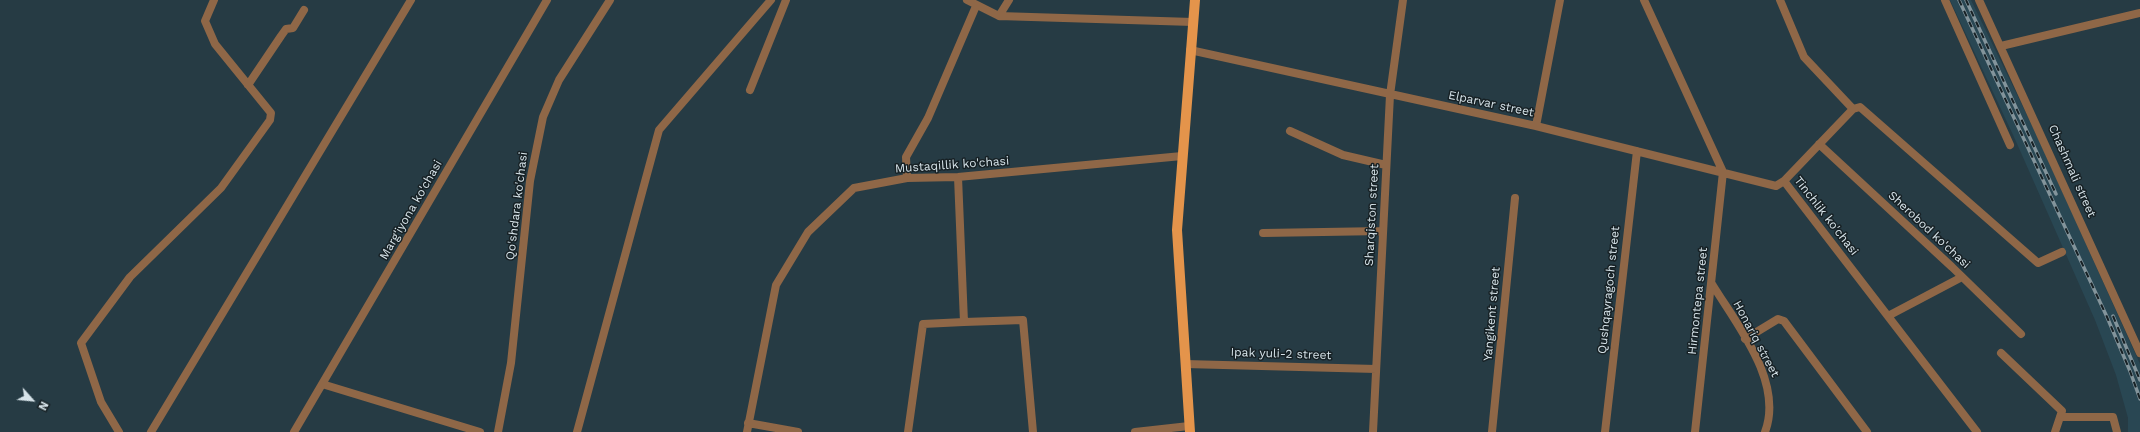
<!DOCTYPE html>
<html>
<head>
<meta charset="utf-8">
<style>
  body { margin:0 }
  #map { position:relative; width:2140px; height:432px; overflow:hidden; background:#263b44; font-family:"Work Sans",sans-serif }
  canvas { display:block }
  .north { position:absolute; left:12px; top:380px; width:40px; height:40px; -webkit-text-stroke:3px #172125; paint-order:stroke; rotate:117deg; font-size:11px; font-weight:700; line-height:16px; text-align:center; color:#d6e3e9 }
  .north::after { content:''; display:block; margin:auto; width:14px; height:18px; background:#d6e3e9; clip-path:polygon(50% 0,100% 100%,50% 72%,0 100%) }
</style>
</head>
<body>
<div id="map">
<canvas width="2140" height="432"></canvas>
<div class="north">N</div>
</div>
<script>
const context = document.querySelector('canvas').getContext('2d');
context.lineJoin = 'round';
function fillPath(path, color) { context.fillStyle = color; context.fill(path, 'evenodd'); }
function stroke(path, color, width, dash) { context.strokeStyle = color; context.lineWidth = width; context.lineCap = dash ? 'butt' : 'round'; context.setLineDash(dash || []); context.stroke(path); }
function write(font, color, halo, rows, align = 'center') {
  context.font = font + ' "Work Sans",sans-serif'; context.lineWidth = 3; context.setLineDash([]); context.textBaseline = 'middle'; context.strokeStyle = halo; context.fillStyle = color; for (const [text, x, y, turn = 0] of rows) {
    context.save(); context.translate(x, y); context.rotate((+turn || 0) * Math.PI / 180); context.textAlign = isNaN(turn) ? turn : align; if (halo) context.strokeText(text, 0, 0); context.fillText(text, 0, 0); context.restore();
  }
}
fillPath(new Path2D(`
  M1950,0H1971L2040,142L2140,364V432H2128V418L2116,375L2095,320L2014,137Z`), '#294753');
stroke(new Path2D(`
  M967,0L999,16L1193,22
  M1644,0L1723,172L1695,432
  M1780,0L1804,57L1853,109L1784,181L1977,432
  M1945,0L2010,145
  M1979,0L2140,353
  M999,16L1009,0
  M2001,46L2140,13
  M1190,50L1536,126L1776,186L1784,181
  M248,85L281,36L286,29L293,28L304,10
  M750,90L786,0
  M1853,109L1860,107L2038,263L2062,252
  M1536,126L1560,0
  M1290,131L1343,155L1386,165
  M1819,144L1952,267L2021,334
  M958,177L964,322L1023,320L1033,432
  M907,178L906,157L928,118L976,6
  M1263,233L1383,231
  M1712,284C1737,325 1784,382 1765,432
  M1888,316L1962,277
  M1745,339L1778,319L1784,321L1867,432
  M2001,353L2062,411L2055,432
  M1185,364L1376,369
  M322,384L480,432
  M2060,417H2113L2117,432
  M748,423L798,432
  M119,432L101,402L81,343L130,277L221,188L270,120L271,113L215,44L205,21L214,0
  M151,432L411,0
  M294,432L547,0
  M498,432L511,363L530,181L543,117L559,80L610,0
  M577,432L659,130L771,0
  M747,432L776,285L808,232L854,188L907,178L958,177L1182,156
  M908,432L923,324L964,322
  M1135,432L1189,426
  M1373,432L1390,95L1403,0
  M1492,432L1515,198
  M1605,432L1637,151`), '#8f6747', 8);
stroke(new Path2D(`
  M1190,432L1177,230L1195,0`), '#e4944b', 10);
const rail = new Path2D(`
  M1959,0L2107,317L2130,371L2140,399
  M1966,0L2056,194
  M2113,316L2140,380`);
stroke(rail, '#83949b', 3.5);
stroke(rail, '#172125', 2, [6]);
write('12px', '#d6e3e9', '#172125', [
  ["Elparvar street",1491,104,12],
  ["Mustaqillik ko'chasi",952,165,-4],
  ["Chashmali street",2072,171,66],
  ["Qo'shdara ko'chasi",517,206,-83],
  ["Marg'iyona ko'chasi",411,210,-60],
  ["Sharqiston street",1372,215,-87],
  ["Tinchlik ko'chasi",1826,216,52],
  ["Sherobod ko'chasi",1929,230,43],
  ["Qushqayragoch street",1609,290,-84],
  ["Hirmontepa street",1698,301,-84],
  ["Yangikent street",1492,314,-85],
  ["Honariq street",1756,339,62],
  ["Ipak yuli-2 street",1281,354,2]
]);
</script>
</body>
</html>
